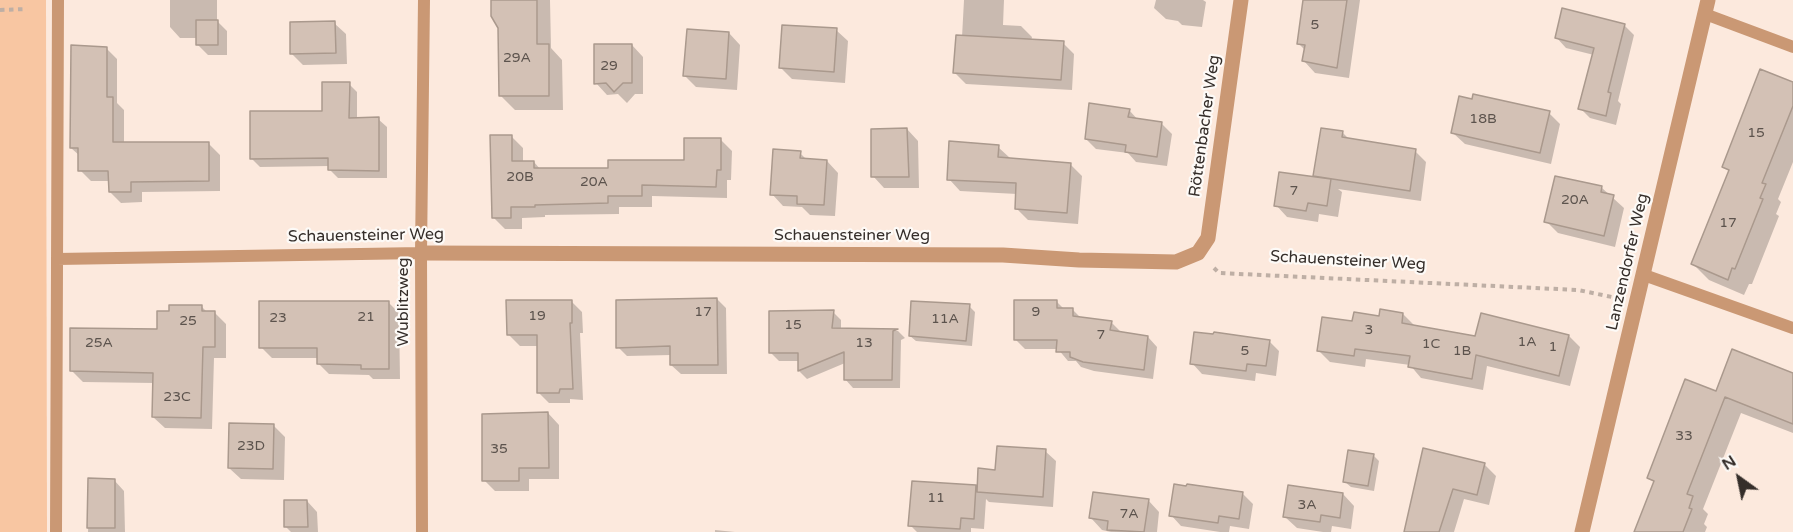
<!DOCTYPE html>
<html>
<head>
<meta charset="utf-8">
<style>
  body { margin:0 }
  #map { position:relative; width:1793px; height:532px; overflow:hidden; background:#fce9dd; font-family:"Varela Round",sans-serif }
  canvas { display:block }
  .north { position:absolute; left:1709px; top:448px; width:60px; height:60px; -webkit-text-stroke:4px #fdfaf7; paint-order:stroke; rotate:327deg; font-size:16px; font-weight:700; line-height:24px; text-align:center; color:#352e2a }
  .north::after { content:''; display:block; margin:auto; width:21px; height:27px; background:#352e2a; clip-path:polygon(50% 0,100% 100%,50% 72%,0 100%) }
</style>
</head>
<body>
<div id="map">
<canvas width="1793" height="532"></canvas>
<div class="north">N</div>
</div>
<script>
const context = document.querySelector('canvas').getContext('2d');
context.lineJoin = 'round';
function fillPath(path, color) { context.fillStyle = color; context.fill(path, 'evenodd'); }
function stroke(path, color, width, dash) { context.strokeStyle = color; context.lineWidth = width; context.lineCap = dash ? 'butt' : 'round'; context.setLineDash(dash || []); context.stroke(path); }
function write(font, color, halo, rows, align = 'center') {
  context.font = font + ' "Varela Round",sans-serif'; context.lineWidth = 4.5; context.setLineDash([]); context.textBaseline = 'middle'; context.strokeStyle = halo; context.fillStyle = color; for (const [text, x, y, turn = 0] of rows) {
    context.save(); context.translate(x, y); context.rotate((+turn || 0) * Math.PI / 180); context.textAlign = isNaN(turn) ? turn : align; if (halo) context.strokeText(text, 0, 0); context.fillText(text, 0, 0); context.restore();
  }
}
fillPath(new Path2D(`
  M0,0H46L47,532H0Z`), '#f8c6a2');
fillPath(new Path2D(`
  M170,0H217V21L227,31V55H208L198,45V38H180L170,27Z
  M492,0H550L551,48L562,60L563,110H515L500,95V27Z
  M964,0H1004L1003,25L1021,26L1032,37L1031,41L1063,43L1074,54L1072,90L966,84L955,73L962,37Z
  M1156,0H1203L1206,2L1202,27L1182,25L1178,21L1166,19L1154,8Z
  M1305,0H1360L1349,78L1315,73L1304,61L1305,50L1298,43Z
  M334,23L346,34L347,64L303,65L291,53Z
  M1624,25L1634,35L1618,101L1621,104L1616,125L1590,118L1580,108L1594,55L1566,48L1556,37Z
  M836,30L848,41L845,83L792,79L781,68Z
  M729,33L740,45L737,90L696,87L685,76Z
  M632,45L643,57V94H635L627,103L618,94L607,95L596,83Z
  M106,48L117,59V103L124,110V144H209L220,155V191L142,192V202L121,203L110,192V181H91L80,170V156L71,148Z
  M349,84L357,92V119H378L387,127V178H338L330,170V166L260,167L252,159L324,112Z
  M1793,84V162L1778,199L1781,202L1776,214L1779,216L1752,284H1749L1744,295L1709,280L1693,264L1730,172L1724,166Z
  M1129,110L1139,121L1162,124L1172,134L1167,166L1136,162L1128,153L1096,149L1086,139Z
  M1549,113L1560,124L1551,164L1465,144L1453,133Z
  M907,129L918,141L919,188H884L873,176Z
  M1343,133L1349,139L1415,151L1426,162L1421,201L1338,189L1342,192L1338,217L1319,214L1318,222L1287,217L1276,205L1317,179L1314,176Z
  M512,137L523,148V162H534L540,169H609L685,162L721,140L732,151L731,180H727V198L652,196V207H619V214L545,215V217L522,218V229H505L494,218Z
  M998,147L1010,158L1070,164L1082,176L1078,224L1028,220L1016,208L1017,194L960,191L949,179Z
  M800,153L807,160L827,161L838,173L835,216L810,215L802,207L783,206L772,194Z
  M1602,188L1624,208L1615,247L1558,233L1546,221Z
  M717,299L726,308L727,374H681L671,365V355L627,356L618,347Z
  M571,301L582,312L583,333H580L583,400L570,399V403H549L538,392L539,346H520L509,335Z
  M1056,301L1064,309H1072L1081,318L1111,322L1121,332L1148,337L1157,347L1153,379L1094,371L1081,367L1076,361H1068L1058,349H1025L1015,339Z
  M388,302L399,313L400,379H373L369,375L329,374L318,363V358H272L261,347Z
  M969,306L975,312L972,346L916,341L910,336Z
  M202,307L208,313H215L226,324V358H214L212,429L165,428L153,417L154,383L83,382L71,370L158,330Z
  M833,312L841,320V330L898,331L905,338L901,340L900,388H853L845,379V363L807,379L799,371V361H779L771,353Z
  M1403,314L1414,325L1476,338L1569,336L1580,347L1570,386L1487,366L1483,390L1421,378L1410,365L1366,359L1365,367L1330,362L1318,350L1354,323Z
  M1269,341L1279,351L1276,376L1256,373L1255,381L1202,374L1192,363Z
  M1793,374V433L1741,413L1703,509L1708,514L1704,524L1707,527L1705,532H1636L1655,483L1649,477L1716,393Z
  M548,413L559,425V479H529V491H495L484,480Z
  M273,425L285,437L284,480L241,479L229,468Z
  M1424,450L1484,464L1496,476L1489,505L1464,499L1454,532H1405Z
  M1045,451L1056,461L1053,507L989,502L986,499L984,529L971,528V532H917L910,525L975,487L978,490L997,471Z
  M1373,455L1379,461L1374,491L1351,487L1345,482Z
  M90,480H114L124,491L125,532H88Z
  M1242,493L1253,504L1249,529L1230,526L1229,532H1220L1181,526L1171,515Z
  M1343,494L1354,506L1351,529L1332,526L1331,532H1323L1297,528L1285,517Z
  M1148,500L1159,512L1157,532H1111L1102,530L1091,518Z
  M307,501L317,512L318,532H291L286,527Z
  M715,530L735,532H715Z`), '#0003');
const building = new Path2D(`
  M491,0H537V44H549V96H499L498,28L491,16Z
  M1303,0H1347L1337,68L1302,61L1305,45L1297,44Z
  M1562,8L1625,24L1608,92L1611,93L1606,116L1578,109L1594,48L1555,38Z
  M196,20H218V45H196Z
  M335,21L336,53L290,54V22Z
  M782,25L837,28L834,72L779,68Z
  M687,29L729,32L726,79L683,76Z
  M956,35L1064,41L1061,80L953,73Z
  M594,44H632V83H623L614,92L606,83L594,84Z
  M71,45L107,47V97H113V142H209V181L131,182V192H109L108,171H78V148H70Z
  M1760,69L1793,82V106L1762,183L1766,184L1760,198L1763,199L1735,269L1732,268L1728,280L1691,264L1729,170L1722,167Z
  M322,82H350L349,118L379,117V171L328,170V158L250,159V111H322Z
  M1473,94L1550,111L1540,153L1451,133L1459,96L1472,99Z
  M1089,103L1130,109L1128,117L1162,122L1157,157L1125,152L1126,145L1085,139Z
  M907,128L909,177H871V129Z
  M1321,128L1343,131L1342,137L1416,149L1410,191L1313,176Z
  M490,135H512V161H534V168H608V160H684V138H721V170H717L716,187L642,185V196H608V203L535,205V207H511V218H492Z
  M949,141L999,145L998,157L1071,163L1067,213L1015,209L1016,183L947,180Z
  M773,149L801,151L800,158L827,160L824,205L797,204V196L770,195Z
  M1279,172L1331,179L1327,206L1308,203L1306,211L1274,206Z
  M1555,176L1602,186L1601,192L1614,195L1604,236L1544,222Z
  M717,298L718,365H670V346L616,348V300Z
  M506,300H572V323H570L573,389H560L559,393H537V335H507Z
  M1014,300H1057V308H1073V316L1112,321L1110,330L1148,336L1144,370L1083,362L1070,357V352H1056L1057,340H1014Z
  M259,301H389V369H361V365L317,364V348H259Z
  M911,301L970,304L966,341L909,336Z
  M169,305H202V311H215V347H203L201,418L152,417L153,373L70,371V328L157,329V311H169Z
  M1380,309L1403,313L1402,323L1475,336L1481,313L1569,335L1559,376L1476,355L1472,379L1408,367L1410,356L1355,349L1354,356L1317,351L1322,317L1352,321L1354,312L1379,316Z
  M834,310L832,328L898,329L893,331L892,380H844V352L798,371V353H769V311Z
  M1194,332L1213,334L1214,332L1270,340L1266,366L1247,364L1246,371L1190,364Z
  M1732,349L1793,373V424L1725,397L1687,494L1693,496L1689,508L1692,509L1683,532H1634L1654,481L1647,478L1685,379L1716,391Z
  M548,412L549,468H519V481H482V414Z
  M229,423L274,424L273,469L228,468Z
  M997,446L1046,449L1043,497L977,492L978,468L995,470Z
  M1423,448L1485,463L1477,495L1453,489L1439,532H1404Z
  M1348,450L1374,454L1368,486L1343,482Z
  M88,478L115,479V528H87Z
  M912,481L976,485L974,519L961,518L960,529L908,526Z
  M1174,484L1186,486L1187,484L1243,492L1239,519L1219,516L1218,523L1169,516Z
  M1288,485L1343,493L1340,518L1321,515L1320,522L1283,517Z
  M1093,492L1149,499L1144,532L1107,530L1108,521L1089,518Z
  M284,500H307L308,527H284Z`);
fillPath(building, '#d3c1b5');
stroke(building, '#aa998d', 1.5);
stroke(new Path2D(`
  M0,10L27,9
  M1214,268L1219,273L1578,290L1617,298`), '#beafa5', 4, [4.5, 4.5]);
stroke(new Path2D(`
  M1705,14L1793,47
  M57,259L421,253
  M1644,275L1793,328
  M56,532L58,0
  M422,532L421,253L424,0`), '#ca9874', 12);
stroke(new Path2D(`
  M421,253L1003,255L1079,260L1176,262L1198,253L1208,238L1241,0
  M1582,532L1708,0`), '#ca9874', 15);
write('14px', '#5c534d', null, [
  ["5",1315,25],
  ["29A",517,58],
  ["29",609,66],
  ["18B",1483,119],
  ["15",1756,133],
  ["20B",520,177],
  ["20A",594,182],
  ["7",1294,191],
  ["20A",1575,200],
  ["17",1728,223],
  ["17",703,312],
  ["9",1036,312],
  ["19",537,316],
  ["21",366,317],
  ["23",278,318],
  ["11A",945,319],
  ["25",188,321],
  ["15",793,325],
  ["3",1369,330],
  ["7",1101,335],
  ["1A",1527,342],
  ["25A",99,343],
  ["13",864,343],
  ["1C",1431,344],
  ["1",1553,347],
  ["5",1245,351],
  ["1B",1462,351],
  ["23C",177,397],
  ["33",1684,436],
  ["23D",251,446],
  ["35",499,449],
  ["11",936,498],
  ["3A",1307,505],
  ["7A",1129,514]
]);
write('16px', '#352e2a', '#fdfaf7', [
  ["Röttenbacher Weg",1205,126,-82],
  ["Schauensteiner Weg",366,236,-1],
  ["Schauensteiner Weg",852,236],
  ["Schauensteiner Weg",1348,261,3],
  ["Lanzendorfer Weg",1628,262,-77],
  ["Wublitzweg",404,302,-90]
]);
</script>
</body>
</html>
